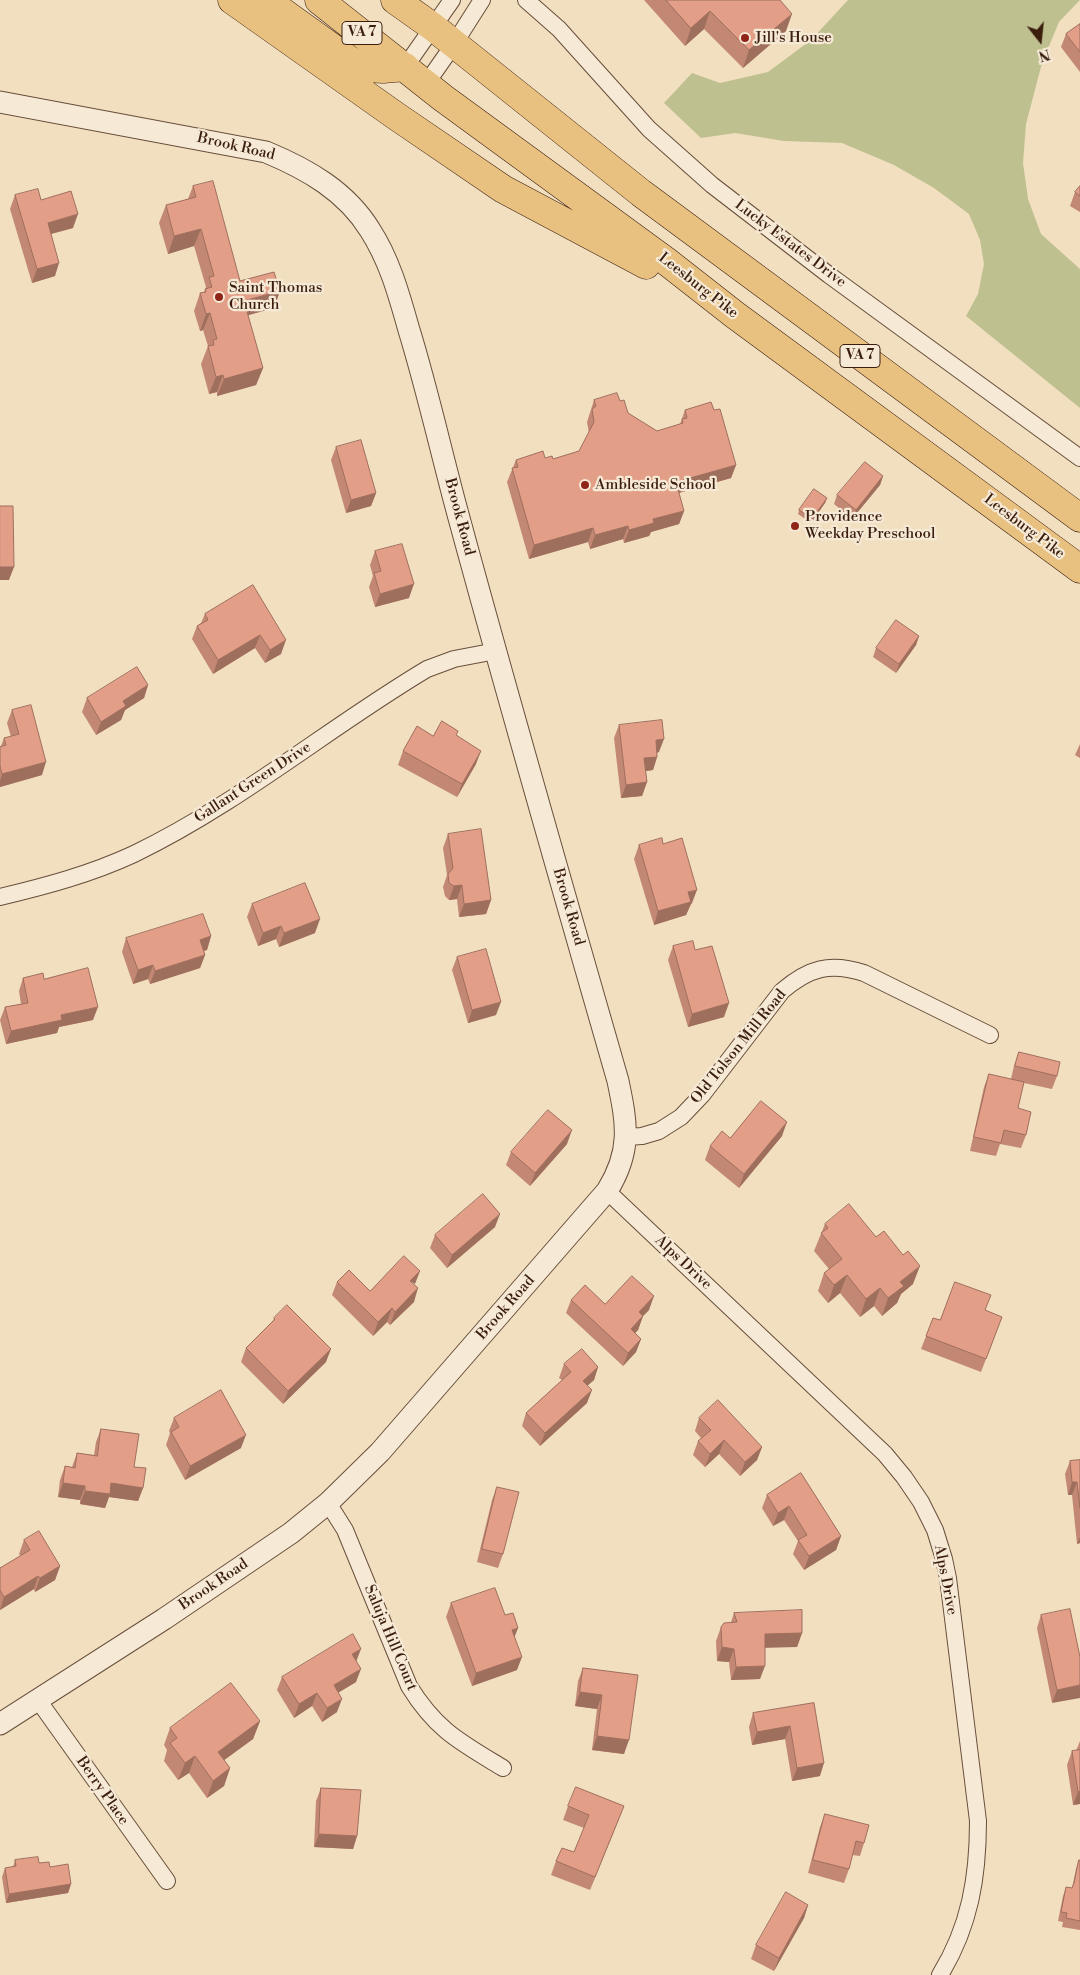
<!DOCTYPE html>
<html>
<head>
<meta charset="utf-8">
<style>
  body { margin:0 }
  #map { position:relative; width:1080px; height:1975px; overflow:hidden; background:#f1dfc0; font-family:"Libre Bodoni",serif }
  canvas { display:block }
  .north { position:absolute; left:1015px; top:15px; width:50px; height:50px; -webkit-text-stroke:4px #f6ead6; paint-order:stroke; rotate:164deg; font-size:14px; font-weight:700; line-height:20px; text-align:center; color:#3b1e0e }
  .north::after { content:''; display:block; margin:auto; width:18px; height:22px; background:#3b1e0e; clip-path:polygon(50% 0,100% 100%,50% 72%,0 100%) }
</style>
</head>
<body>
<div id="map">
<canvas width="1080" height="1975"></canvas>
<div class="north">N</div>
</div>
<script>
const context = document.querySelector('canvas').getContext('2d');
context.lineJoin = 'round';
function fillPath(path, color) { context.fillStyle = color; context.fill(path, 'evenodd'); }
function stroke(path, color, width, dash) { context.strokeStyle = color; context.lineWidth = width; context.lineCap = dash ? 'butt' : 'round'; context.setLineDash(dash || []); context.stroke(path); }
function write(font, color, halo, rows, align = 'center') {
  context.font = font + ' "Libre Bodoni",serif'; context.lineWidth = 4.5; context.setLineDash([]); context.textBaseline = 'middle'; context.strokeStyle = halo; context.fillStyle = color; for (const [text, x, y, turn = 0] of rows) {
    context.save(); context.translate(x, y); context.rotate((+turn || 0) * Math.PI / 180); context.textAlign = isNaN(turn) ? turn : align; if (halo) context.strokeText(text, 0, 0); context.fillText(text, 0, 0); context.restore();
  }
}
fillPath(new Path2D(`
  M848,0H1080L1059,22L1042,63L1026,124L1023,163L1028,199L1041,234L1080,269V408L966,316L978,294L984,264L980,240L969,214L934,188L894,165L842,143L784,141L735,133L701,138L664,103L692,73L720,83L768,72L811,40Z`), '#bfc08f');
const minor = new Path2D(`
  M526,0L559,29L649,129L712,185L829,275L1080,458
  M405,67L452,0
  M426,84L454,44L482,0
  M0,897C46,886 91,874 134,854C238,804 328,728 427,669L454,659L496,651
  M626,1137L642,1136L659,1131L681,1117L702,1095L782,991C809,968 830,962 864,973L990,1035
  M607,1191L885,1454L904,1477L921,1502L935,1530L944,1559L948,1578L978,1821C978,1877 970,1926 940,1975
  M328,1503L345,1530L409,1686C436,1730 460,1742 503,1768
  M38,1700L167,1881`);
const tertiary = new Path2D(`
  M0,102L266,152C307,169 346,191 370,230C390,261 399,295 409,330C428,392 442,456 459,518C510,706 564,893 618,1081C627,1124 632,1151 607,1191L380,1452L328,1503L291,1533L164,1619L0,1724`);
const trunk = new Path2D(`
  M232,0L396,116L503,189L646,265
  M266,0L351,61L368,68L383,69L405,67
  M319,0L443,98L666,261L735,315L1080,569
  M395,0L433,27L641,193L1080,518`);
stroke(minor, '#684e3a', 18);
stroke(tertiary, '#684e3a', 23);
stroke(trunk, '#3b1e0e', 29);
stroke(minor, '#f6ead6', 16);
stroke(tertiary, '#f6ead6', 21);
stroke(trunk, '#e8c080', 28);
fillPath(new Path2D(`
  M644,0H780L786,31L743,68L704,29L685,46Z
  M1080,24V72L1061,47L1066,34Z
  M193,186L240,281L280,291L274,308L248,315L263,368L256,385L217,396V392L209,394L201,364L208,346L203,330L200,331L194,311L200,293L204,292L206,287L194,246L168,254L159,223L166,205L188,199Z
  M1080,186V212L1070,206L1075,192Z
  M15,195L41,200L73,228L51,234L55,276L32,283L10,209Z
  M594,400L620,401L628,413L657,431L680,424L685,410H714L736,465L731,478L679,493L684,511L679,524L651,532L649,536L624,543L623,539L590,549L588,542L529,559L507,482L516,460L545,458L553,459L579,451L589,433L587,422Z
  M336,447L376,493L371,506L346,513L331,460Z
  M883,476L880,485L852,519L834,504L837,495Z
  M827,498L825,503L811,523L798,514L799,510Z
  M375,551L409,598L375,607L369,587L373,576L370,565Z
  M253,585L281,654L265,663L255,648L213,674L192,639L197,626L201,623L205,614Z
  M919,636L916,645L896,673L873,657L876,648Z
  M148,685L144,698L125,710L121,720L96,735L82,712L87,698Z
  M12,710L42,775L0,787V747L1,746L4,738L11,737L7,723Z
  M619,725L659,752L657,753V757L653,770L645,771L647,782L642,796L621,798L614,738Z
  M457,735L476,764L457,797L398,765L403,751L433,736Z
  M1080,744V758L1075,755Z
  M448,834L491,900L486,914L459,917L457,899L449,900L445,896L443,887L447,875L443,848Z
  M639,845L692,903L691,904L686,915L654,925L634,859Z
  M252,904L315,933L279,947L276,939L258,946L247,917Z
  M211,936L207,950L204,951L205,955L200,968L150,984L148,979L133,984L122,952L126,938Z
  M673,946L695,950L724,1017L688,1027L668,960Z
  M457,957L496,1015L468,1023L452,970Z
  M23,978L44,979L93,1020L59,1027L57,1033L6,1044L0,1020L5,1007L21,1004L19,991Z
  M1019,1052L1057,1076L1052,1089L1024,1083L1018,1108L1026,1135L1021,1148L1000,1144L996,1156L970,1151L984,1087L989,1074L1011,1079L1014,1066Z
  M782,1136L739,1188L705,1160L710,1146L730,1138Z
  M567,1144L530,1186L506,1165L511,1152Z
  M825,1224L913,1284L901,1294L897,1303L882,1316L874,1306L860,1317L840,1293L828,1303L818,1291L824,1273L829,1269L814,1251Z
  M495,1227L447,1268L430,1248L435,1235Z
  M337,1282L370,1291L415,1285L414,1302L390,1325L387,1322L373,1336L332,1295Z
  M571,1300L649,1310L643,1316L638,1330L635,1333L641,1339L636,1352L623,1366L566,1313Z
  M985,1310L1002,1317L981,1372L921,1349L933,1318L940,1320Z
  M274,1318L326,1362L283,1404L241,1362L246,1348L272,1323Z
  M564,1364L598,1367L594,1380L587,1386V1403L540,1446L522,1426L526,1413L562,1380L559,1378Z
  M174,1418L241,1448L185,1480L166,1445L170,1433L169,1431Z
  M699,1418L762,1447L757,1460L740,1476L719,1454L705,1467L693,1455L698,1441L701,1438L695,1431Z
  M101,1429L134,1467L143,1488L138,1501L109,1497L105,1508L80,1504V1500L58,1497L60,1480L65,1466L72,1467L77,1453L94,1455L96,1442Z
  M1080,1460V1543L1077,1544L1072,1495H1068L1065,1474L1070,1461Z
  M801,1473L841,1536L836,1550L804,1570L793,1554L798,1541L784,1520L773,1526L762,1508L767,1495Z
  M497,1487L503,1554L498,1568L477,1562L492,1500Z
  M24,1540L60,1566L55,1580L35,1592L34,1589L0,1610V1568L21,1556L19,1554Z
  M451,1603L505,1615L518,1628L514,1637L517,1670L472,1686L446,1617Z
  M734,1613L802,1633L797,1647H765L760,1679L731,1680L729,1662L717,1661L716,1641L721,1627L731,1622Z
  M1041,1615L1080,1657L1052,1703L1037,1628Z
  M357,1662L356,1682L338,1693L337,1712L322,1722L312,1706L294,1718L277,1690L282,1677Z
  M583,1668L638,1675L624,1754L592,1750L597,1709L575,1706L578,1681Z
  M814,1703L820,1776L792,1781L785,1739L752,1745L749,1727L753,1713Z
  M260,1721L253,1739L224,1760L230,1768L224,1786L207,1798L189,1773L178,1780L164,1761L167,1750L164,1745L170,1728Z
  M1080,1741V1804L1073,1805L1067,1765L1072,1751H1076Z
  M321,1788L357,1836L353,1849L314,1847L316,1801Z
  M568,1806H624L590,1890L551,1875L556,1861L574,1852L584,1828L563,1820Z
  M825,1814L864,1843L860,1856L852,1855L849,1869L844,1883L808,1873L820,1827Z
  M15,1860L39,1863L50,1867L71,1884L68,1893L6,1903L2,1877L5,1868L13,1867Z
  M1079,1860H1080V1930L1062,1927L1063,1922L1058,1921L1063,1896L1066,1887L1072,1888L1076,1869Z
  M808,1905L804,1918L774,1971L751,1959L756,1945Z`), '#c38874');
fillPath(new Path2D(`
  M710,11L704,29L685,46L691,28Z
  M792,14L786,31L743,68L749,50Z
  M78,214L73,228L43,236L48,223Z
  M201,229L194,246L168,254L174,236Z
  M59,263L55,276L32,283L37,269Z
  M280,291L274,308L238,318L244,301Z
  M210,313L203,330L200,331L206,314Z
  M263,368L256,385L217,396L224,379Z
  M223,375L217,392L209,394L216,377Z
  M736,465L731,478L671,495L676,482Z
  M883,476L880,485L852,519L856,510Z
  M376,493L371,506L346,513L351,500Z
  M827,498L825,503L811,523L812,519Z
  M684,511L679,524L651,532L649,536L624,543L629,530L653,519Z
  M628,526L623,539L590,549L595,535Z
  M593,528L588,542L529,559L534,545Z
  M0,567H14L9,580H0Z
  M414,584L409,598L375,607L380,594Z
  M260,635L255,648L213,674L218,660Z
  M919,636L916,645L896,673L899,664Z
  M286,640L281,654L265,663L270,650Z
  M148,685L144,698L125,710L121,720L96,735L101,722L123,701Z
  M664,739L659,752L651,753L656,740Z
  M481,751L476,764L457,797L462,784Z
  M657,757L653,770L639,772L644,758Z
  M46,762L42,775L0,787V781L2,774Z
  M647,782L642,796L621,798L626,785Z
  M462,885L457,899L449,900L454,886Z
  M697,890L692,903L691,904L686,915L654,925L658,911L688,892Z
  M491,900L486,914L459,917L464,904Z
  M320,919L315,933L279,947L284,933Z
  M281,926L276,939L258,946L263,933Z
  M211,936L207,950L195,953L200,940Z
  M205,955L200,968L150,984L155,971Z
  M153,965L148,979L133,984L138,970Z
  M501,1002L496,1015L468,1023L472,1010Z
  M729,1003L724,1017L688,1027L692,1014Z
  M98,1007L93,1020L59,1027L57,1033L6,1044L11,1031L61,1015Z
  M787,1122L782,1136L739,1188L744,1174Z
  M572,1130L567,1144L530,1186L535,1173Z
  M500,1214L495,1227L447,1268L452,1255Z
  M920,1266L913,1284L901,1294L897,1303L882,1316L888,1298L900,1282Z
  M420,1271L415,1284L410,1281Z
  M847,1275L840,1293L828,1303L834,1285Z
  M418,1288L414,1302L390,1325L395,1312Z
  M880,1288L874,1306L860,1317L866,1299Z
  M654,1296L649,1310L634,1325L639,1312Z
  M392,1308L387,1322L373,1336L378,1322Z
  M643,1316L638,1330L626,1342L631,1329Z
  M641,1339L636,1352L623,1366L628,1353Z
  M331,1349L326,1362L283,1404L288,1391Z
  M598,1367L594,1380L578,1394L583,1381Z
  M592,1390L587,1403L540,1446L545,1433Z
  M246,1435L241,1448L185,1480L190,1466Z
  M724,1440L719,1454L705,1467L710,1454Z
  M762,1447L757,1460L740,1476L745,1462Z
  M1072,1482H1077L1072,1495H1068Z
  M63,1483L85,1486L80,1500L58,1497Z
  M111,1483L143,1488L138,1501L109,1497L105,1508L80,1504L85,1491Z
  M789,1506L784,1520L773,1526L778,1513Z
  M841,1536L836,1550L804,1570L809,1556Z
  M1080,1537V1543L1077,1544Z
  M60,1566L55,1580L35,1592L40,1578Z
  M38,1576L34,1589L0,1610L4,1597Z
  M518,1628L513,1641L512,1630Z
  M802,1633L797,1647L760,1648L765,1634Z
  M722,1647L734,1649L729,1662L717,1661Z
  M361,1649L356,1662L352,1654Z
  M522,1657L517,1670L472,1686L476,1673Z
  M765,1666L760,1679L731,1680L736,1667Z
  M361,1669L356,1682L329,1698L334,1685Z
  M1080,1685V1698L1052,1703L1057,1690Z
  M580,1692L602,1695L597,1709L575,1706Z
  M317,1693L312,1706L294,1718L299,1704Z
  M342,1699L337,1712L322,1722L327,1708Z
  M260,1721L253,1739L212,1769L218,1752Z
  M790,1726L785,1739L752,1745L757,1732Z
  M597,1736L629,1740L624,1754L592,1750Z
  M195,1756L189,1773L178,1780L185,1763Z
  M824,1763L820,1776L792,1781L797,1768Z
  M230,1768L224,1786L207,1798L213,1781Z
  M1080,1791V1804L1073,1805L1078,1792Z
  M624,1806L619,1819L590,1890L595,1877Z
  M319,1834L357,1836L353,1849L314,1847Z
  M71,1884L68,1893L6,1903L9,1894Z
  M808,1905L804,1918L774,1971L779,1958Z`), '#9f6f5e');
const building = new Path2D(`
  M666,0H780L792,14L749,50L710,11L691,28Z
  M1080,24V52L1066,34Z
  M213,181L240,281L274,272L280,291L244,301L263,368L224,379L223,375L216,377L208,346L214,345L213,340L217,339L210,313L206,314L200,293L206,292L205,289L212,287L209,277L214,276L201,229L174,236L166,205L196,197L193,186Z
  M1080,186V196L1075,192Z
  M38,189L41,200L71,191L78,214L48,223L59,263L37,269L15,195Z
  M617,393L620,401L624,400L628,413L657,431L683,423L682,419L687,418L685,410L711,402L714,410L720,409L736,465L676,482L684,511L653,519L654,523L629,530L628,526L595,535L593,528L534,545L512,468L518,467L516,460L543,451L545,458L552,456L553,459L579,451L594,422L592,409L596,406L594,400Z
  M361,440L376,493L351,500L336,447Z
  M865,462L883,476L856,510L837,495Z
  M814,489L827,498L812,519L799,510Z
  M0,506H13L14,567H0Z
  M402,544L414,584L380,594L374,573L381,571L375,551Z
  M253,585L286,640L270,650L260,635L218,660L197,626L208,620L205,614Z
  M896,620L919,636L899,664L876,648Z
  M137,667L148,685L123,701L126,706L101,722L87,698Z
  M31,705L46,762L2,774L0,766V747L6,745L4,738L19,734L12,710Z
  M662,720L664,739L656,740L657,757L644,758L647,782L626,785L619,725Z
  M442,721L458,731L456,735L481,751L462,784L403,751L417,726L433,736Z
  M481,829L491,900L464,904L462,885L454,886L449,883L448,874L453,868L448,834Z
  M662,838L663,844L682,838L697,890L688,892L691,902L658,911L639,845Z
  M305,883L320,919L284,933L281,926L263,933L252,904Z
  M203,914L211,936L200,940L205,955L155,971L153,965L138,970L126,938Z
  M693,941L695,950L712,946L729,1003L692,1014L673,946Z
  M486,949L501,1002L472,1010L457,957Z
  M88,968L98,1007L61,1015L62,1020L11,1031L5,1007L28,1003L23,978L43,973L44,979Z
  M1019,1052L1060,1062L1057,1076L1015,1066Z
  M989,1074L1024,1082L1018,1108L1031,1112L1026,1135L1004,1130L1001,1143L974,1137Z
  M761,1101L787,1122L744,1174L710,1146L722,1131L730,1138Z
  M548,1110L572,1130L535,1173L511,1152Z
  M483,1194L500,1214L452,1255L435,1235Z
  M849,1204L876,1237L884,1231L903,1255L908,1251L920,1266L900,1282L904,1286L888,1298L880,1288L866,1299L847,1275L834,1285L824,1273L842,1259L821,1233L828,1228L825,1224Z
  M404,1256L420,1271L410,1281L418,1288L395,1312L392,1308L378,1322L337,1282L349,1270L370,1291Z
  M632,1276L654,1296L639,1312L643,1316L631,1329L641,1339L628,1353L571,1300L585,1285L605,1304Z
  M955,1282L991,1295L985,1310L1002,1317L986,1359L926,1336L933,1318L940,1320Z
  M287,1305L331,1349L288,1391L246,1348L275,1319L274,1318Z
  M582,1349L598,1367L583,1381L592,1390L545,1433L526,1413L571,1372L564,1364Z
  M221,1390L246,1435L190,1466L171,1432L179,1427L174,1418Z
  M718,1400L762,1447L745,1462L724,1440L710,1454L698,1441L711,1430L699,1418Z
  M101,1429L139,1434L134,1467L146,1468L143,1488L111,1483L110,1494L85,1491V1486L63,1483L65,1466L75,1468L77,1453L97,1456Z
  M1080,1460V1508L1077,1482H1072L1070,1461Z
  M801,1473L841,1536L809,1556L798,1540L807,1535L789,1506L778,1513L767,1495Z
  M497,1487L519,1492L503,1554L482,1549Z
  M39,1531L60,1566L40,1578L38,1576L4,1597L0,1590V1568L30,1550L24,1540Z
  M495,1588L505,1615L513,1613L518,1628L512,1630L522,1657L476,1673L451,1603Z
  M1070,1609L1080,1657V1685L1057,1690L1041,1615Z
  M802,1610V1633L765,1634V1666L736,1667L734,1649L722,1647L721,1627L724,1623L737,1622L734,1613Z
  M353,1634L361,1649L352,1654L361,1669L334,1685L342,1699L327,1708L317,1693L299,1704L282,1677Z
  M583,1668L638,1675L629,1740L597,1736L602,1695L580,1692Z
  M231,1683L260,1721L218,1752L230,1768L213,1781L195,1756L185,1763L170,1743L177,1738L170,1728Z
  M814,1703L824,1763L797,1768L790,1726L757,1732L753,1713Z
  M1080,1750V1791L1078,1792L1072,1751Z
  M576,1787L624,1806L595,1877L556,1861L562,1848L574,1852L589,1815L568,1806Z
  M321,1788L361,1790L357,1836L319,1834Z
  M825,1814L869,1825L864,1843L856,1841L849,1869L813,1860Z
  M38,1857L39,1863L49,1862L50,1867L68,1864L71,1884L9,1894L5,1868L16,1866L15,1860Z
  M1079,1860H1080V1921L1066,1918L1067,1913L1061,1912L1066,1887L1072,1888L1074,1883Z
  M786,1892L808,1905L779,1958L756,1945Z`);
fillPath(building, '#e39e87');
stroke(building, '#9f6f5e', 1);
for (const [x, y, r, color] of [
  [745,38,5,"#8f2418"],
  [219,297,5,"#8f2418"],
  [585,485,5,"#8f2418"],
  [795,526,5,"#8f2418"]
]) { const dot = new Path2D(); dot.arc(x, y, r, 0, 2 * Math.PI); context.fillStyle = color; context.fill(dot); stroke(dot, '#f6ead6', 2); }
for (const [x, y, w] of [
  [362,33,40],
  [860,356,40]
]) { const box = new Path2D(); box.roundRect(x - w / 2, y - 11.5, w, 23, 4); context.fillStyle = '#f6ead6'; context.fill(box); stroke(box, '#3b1e0e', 1); }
write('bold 14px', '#3b1e0e', null, [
  ["VA 7",362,33],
  ["VA 7",860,356]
]);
write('15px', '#3b1e0e', '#f6ead6', [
  ["Jill's House",755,38],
  ["Saint Thomas",229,288],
  ["Church",229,305],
  ["Ambleside School",595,485],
  ["Providence",805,517],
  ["Weekday Preschool",805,534]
], 'left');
write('15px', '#3b1e0e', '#f6ead6', [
  ["Brook Road",236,147,13],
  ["Lucky Estates Drive",790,244,37],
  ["Leesburg Pike",698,286,38],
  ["Brook Road",459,517,75],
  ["Leesburg Pike",1024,527,37],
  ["Gallant Green Drive",253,783,-33],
  ["Brook Road",568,907,74],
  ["Old Tolson Mill Road",739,1047,-51],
  ["Alps Drive",683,1263,43],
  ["Brook Road",506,1308,-49],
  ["Alps Drive",945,1580,79],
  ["Brook Road",214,1585,-34],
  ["Saluja Hill Court",390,1638,67],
  ["Berry Place",102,1791,55]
]);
</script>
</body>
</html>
